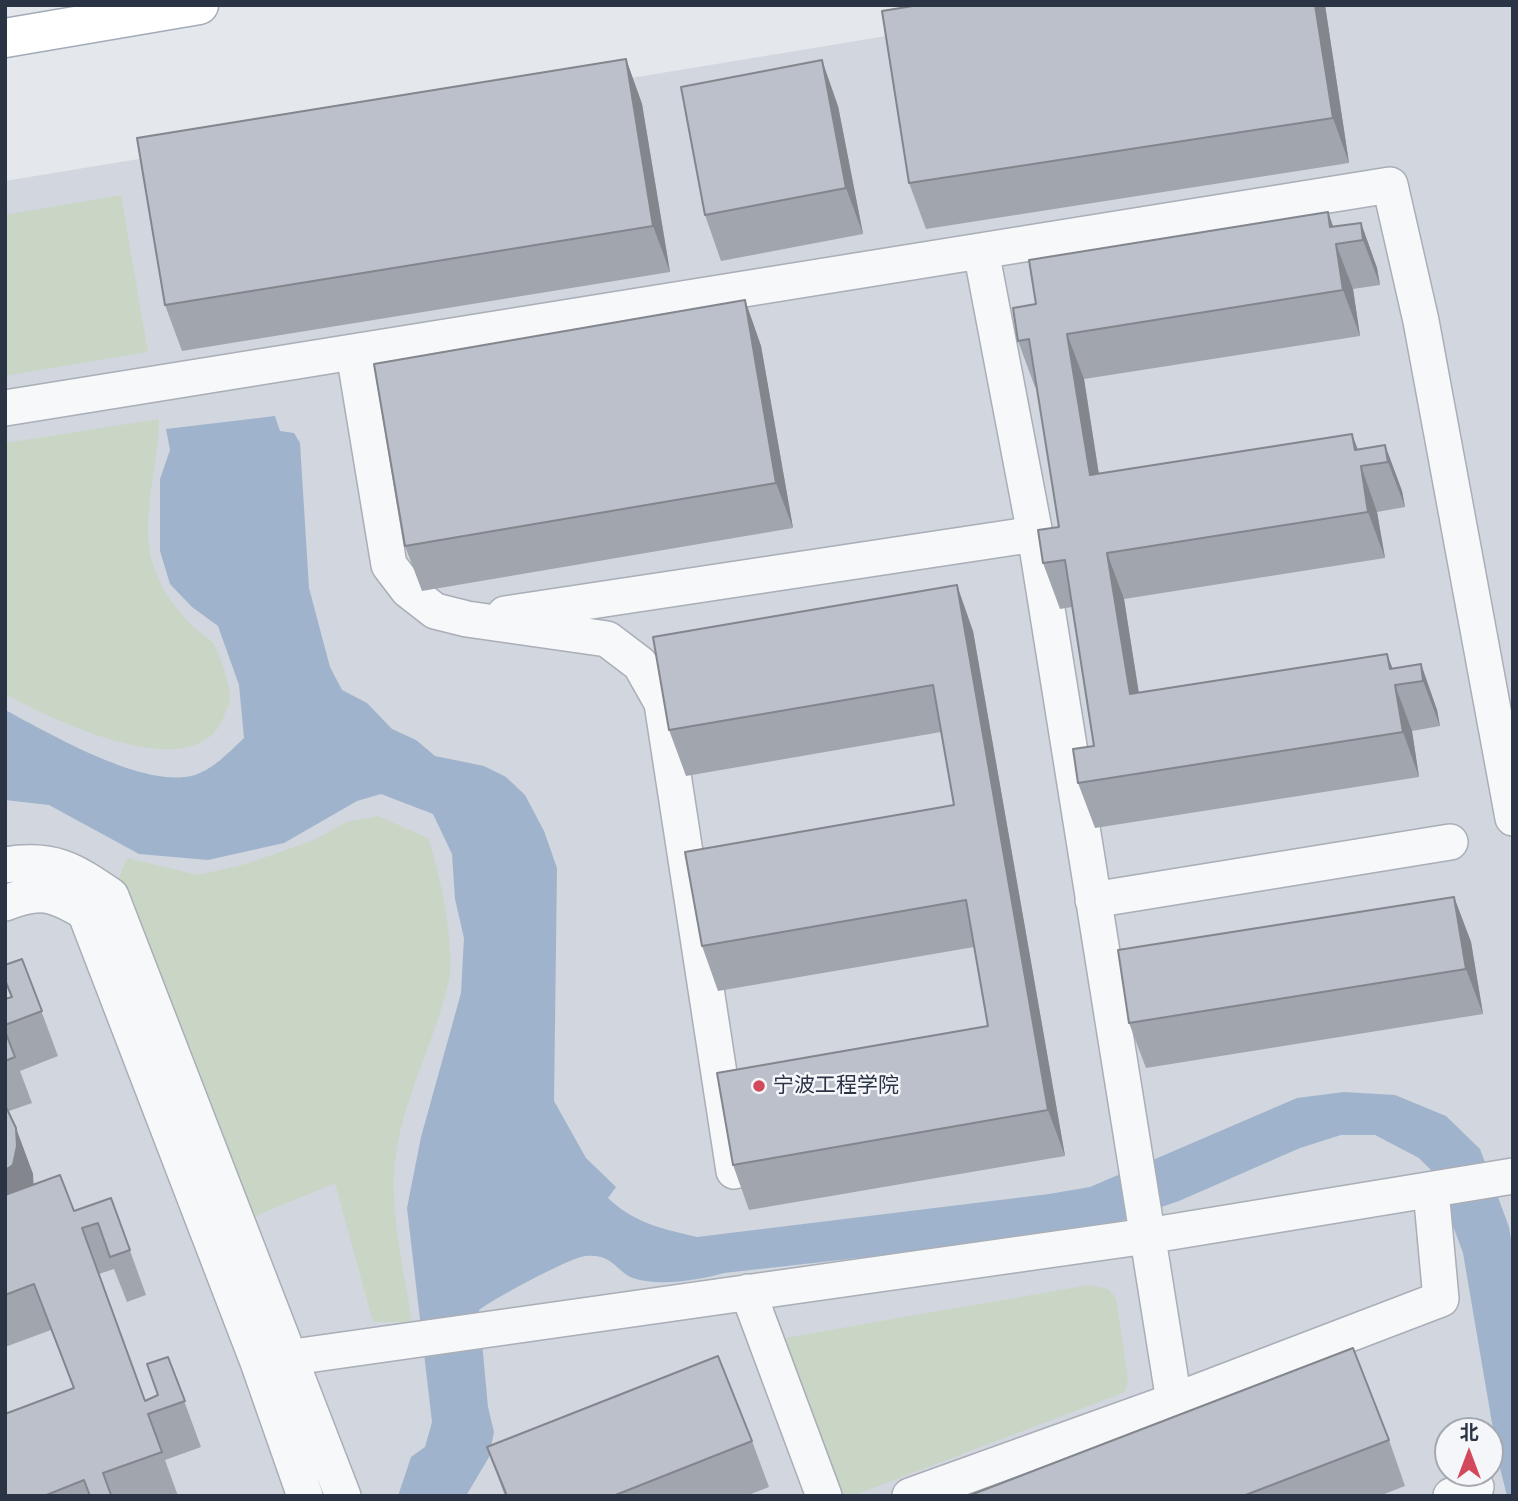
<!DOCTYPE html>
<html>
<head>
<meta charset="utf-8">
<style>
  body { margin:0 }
  #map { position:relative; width:1518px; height:1501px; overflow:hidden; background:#e4e7ec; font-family:"Fira Sans","Noto Sans SC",sans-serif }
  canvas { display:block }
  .frame { position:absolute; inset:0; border:7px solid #2b3445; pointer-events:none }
  .north { position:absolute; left:1434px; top:1417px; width:70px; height:70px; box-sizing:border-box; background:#f4f6f9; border:2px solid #a4a8b1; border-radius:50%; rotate:0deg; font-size:19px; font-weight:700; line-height:28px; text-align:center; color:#2b3445 }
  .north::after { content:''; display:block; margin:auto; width:24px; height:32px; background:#d1495b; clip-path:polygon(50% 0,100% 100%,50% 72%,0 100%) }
</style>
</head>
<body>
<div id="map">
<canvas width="1518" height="1501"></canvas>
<div class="frame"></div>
<div class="north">北</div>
</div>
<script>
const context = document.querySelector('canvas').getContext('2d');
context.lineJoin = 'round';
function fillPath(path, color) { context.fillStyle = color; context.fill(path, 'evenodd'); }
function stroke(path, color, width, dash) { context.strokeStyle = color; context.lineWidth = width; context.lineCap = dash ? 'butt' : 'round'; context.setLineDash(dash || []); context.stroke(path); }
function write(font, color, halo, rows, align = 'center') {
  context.font = font + ' "Fira Sans","Noto Sans SC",sans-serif'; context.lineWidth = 5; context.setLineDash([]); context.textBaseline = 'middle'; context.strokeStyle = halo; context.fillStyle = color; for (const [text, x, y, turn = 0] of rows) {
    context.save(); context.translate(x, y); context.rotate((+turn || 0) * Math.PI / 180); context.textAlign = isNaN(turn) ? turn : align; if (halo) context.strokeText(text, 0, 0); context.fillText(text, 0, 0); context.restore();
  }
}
fillPath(new Path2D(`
  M1075,5H1513V1496H5V181ZM1448,1431H1490V1473H1448Z`), '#d2d6de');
fillPath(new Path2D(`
  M121,195L148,352L5,376V215Z
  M159,419C159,462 140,519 152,561C159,586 172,605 190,624C197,631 209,637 214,645C221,657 229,683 230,696C231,702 226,710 224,716C197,791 51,719 5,694V443Z
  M378,816L428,838C439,867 456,951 449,980C436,1038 405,1094 396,1153C388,1209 404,1267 412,1322H373L335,1183L251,1218L116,884L127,858L198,875L246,864L314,840L346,822Z
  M1089,1285L1108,1289L1116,1298L1128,1379L1125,1392L852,1496L834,1495L778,1339Z`), '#c9d6c5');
fillPath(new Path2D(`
  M275,416L280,431L294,433L300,443L309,588L330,667L342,690L367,703L392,729L416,740L435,756L484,766L506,777L525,795L544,831L557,868L554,1101L586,1158L616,1187L608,1198C634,1223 663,1229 697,1237L1049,1194L1090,1187L1297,1098L1344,1092L1395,1095L1446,1116L1480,1149L1509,1227L1513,1252V1496H1507L1499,1464L1463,1253L1433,1172L1419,1158L1375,1135H1341L1300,1148L1179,1201L1089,1232L724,1273C699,1280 659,1287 633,1278C617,1272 612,1253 586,1256C570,1257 494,1299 479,1310L488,1407L494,1432L489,1457L466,1496H398L411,1457L425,1447L432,1422L407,1208L421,1137L461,993L464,938L455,899L452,854L433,814L381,794L357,801L284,843L208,860L139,854L49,805L5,800V710C51,734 140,787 191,776C212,771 229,752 244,738L239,685L218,626L192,607L170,584L160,551V479L170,450L166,429Z`), '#9fb4cc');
const minor = new Path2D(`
  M354,353L389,565L408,590L435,611L467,619L607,639L640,664L662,703L734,1171
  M5,408L1390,185L1421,321L1513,818
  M505,614L1035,534
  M5,865C53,857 73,870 111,896L343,1496
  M1093,900L1450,842
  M5,903C40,889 53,893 85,912L258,1362L305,1496
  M748,1292L824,1496
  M258,1362L1147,1236L1513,1176
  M1174,1401L1441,1299L1431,1190
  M910,1496L1174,1401L1035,534L981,251
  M1451,1496L1476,1487`);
const major = new Path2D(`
  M5,38L199,5`);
stroke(minor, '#a9aeb7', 38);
stroke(major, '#a3abb8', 41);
stroke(minor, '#f7f8fa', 35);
stroke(major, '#fff', 38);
fillPath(new Path2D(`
  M1325,5L1349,163L926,229L909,183Z
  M626,59L642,104L670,272L182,351L165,305Z
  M838,106L863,234L721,261L705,215Z
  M1328,212L1333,227L1361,223L1377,268L1380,285L1353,289L1360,336L1084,379L1099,474L1358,449L1385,445L1402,491L1405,507L1377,512L1385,558L1124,599L1139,693L1393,668L1421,664L1437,710L1440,726L1412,731L1419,777L1095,828L1078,783L1094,746L1072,607L1060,609L1043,563L1059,527L1037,386L1035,387L1018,341L1036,304Z
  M745,300L761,346L793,528L422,591L405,546Z
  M973,631L1065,1156L749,1210L733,1165L988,1026L974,947L718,991L702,946L954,805L941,732L686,776L669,730Z
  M1454,897L1471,942L1483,1014L1146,1068L1129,1023Z
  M22,959L58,1056L20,1071L32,1103L9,1111L33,1174V1184L74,1211L111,1198L146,1295L127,1302L114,1269L99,1274L145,1401L158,1395L168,1357L201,1447L165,1460L178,1496H5L73,1388L51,1330L5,1347V999L11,997L5,981Z
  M1389,1440L1405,1486L1379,1496H968Z
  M752,1441L769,1487L746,1496H505L487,1447Z`), '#a1a5ae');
fillPath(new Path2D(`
  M1315,5H1325L1349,163L1333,118Z
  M626,59L642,104L670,272L653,226Z
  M822,60L838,106L863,234L846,188Z
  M1328,212L1339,243L1336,244L1353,289L1360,336L1343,290Z
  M1361,223L1377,268L1380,285L1363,240Z
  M745,300L761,346L793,528L776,483Z
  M1067,334L1084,379L1106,521L1090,475Z
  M1352,434L1364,466H1361L1377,512L1385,558L1368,512Z
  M1385,445L1402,491L1405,507L1388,462Z
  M1107,553L1124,599L1146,740L1130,694Z
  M957,585L973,631L1065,1156L1048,1110Z
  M1387,654L1399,685H1395L1412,731L1419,777L1403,732Z
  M1421,664L1437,710L1440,726L1423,681Z
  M1454,897L1471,942L1483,1014L1466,969Z
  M16,1128L33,1174L34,1192L5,1210V1170Z`), '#83868d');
const building = new Path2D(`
  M919,5H1315L1333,118L909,183L882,11Z
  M626,59L653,226L165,305L137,138Z
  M822,60L846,188L705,215L681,87Z
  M1328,212L1330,227L1361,223L1363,240L1336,244L1343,290L1067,334L1090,475L1352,434L1355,450L1385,445L1388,462L1361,466L1368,512L1107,553L1130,694L1387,654L1390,669L1421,664L1423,681L1395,685L1403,732L1078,783L1073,749L1094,746L1065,560L1043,563L1038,530L1059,527L1029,339L1018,341L1013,308L1036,304L1029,260Z
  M745,300L776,483L405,546L374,364Z
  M957,585L1048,1110L733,1165L717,1073L988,1026L966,900L702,946L685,852L954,805L933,685L669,730L653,637Z
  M1454,897L1466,969L1129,1023L1118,950Z
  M22,959L42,1011L5,1025V999L12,997L5,980V965Z
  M5,1031L15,1057L5,1061Z
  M5,1105L16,1128L17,1146L13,1165L5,1170Z
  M60,1175L74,1211L111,1198L130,1250L110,1257L98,1223L82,1228L145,1401L158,1395L147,1364L168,1357L185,1401L148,1414L162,1452L103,1473L111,1495L117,1496H90L84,1480L44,1496H5V1414L74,1388L34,1284L5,1295V1195Z
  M1353,1348L1389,1440L1243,1496H968Z
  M718,1356L752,1441L613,1496H507L487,1447Z`);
fillPath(building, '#bbc0ca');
stroke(building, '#83868d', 2);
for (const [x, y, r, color] of [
  [759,1086,7,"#d1495b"]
]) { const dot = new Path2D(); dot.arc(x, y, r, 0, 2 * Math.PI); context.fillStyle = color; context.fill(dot); stroke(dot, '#f4f6f9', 2.5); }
write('21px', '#2b3445', '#f4f6f9', [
  ["宁波工程学院",773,1086]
], 'left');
</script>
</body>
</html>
